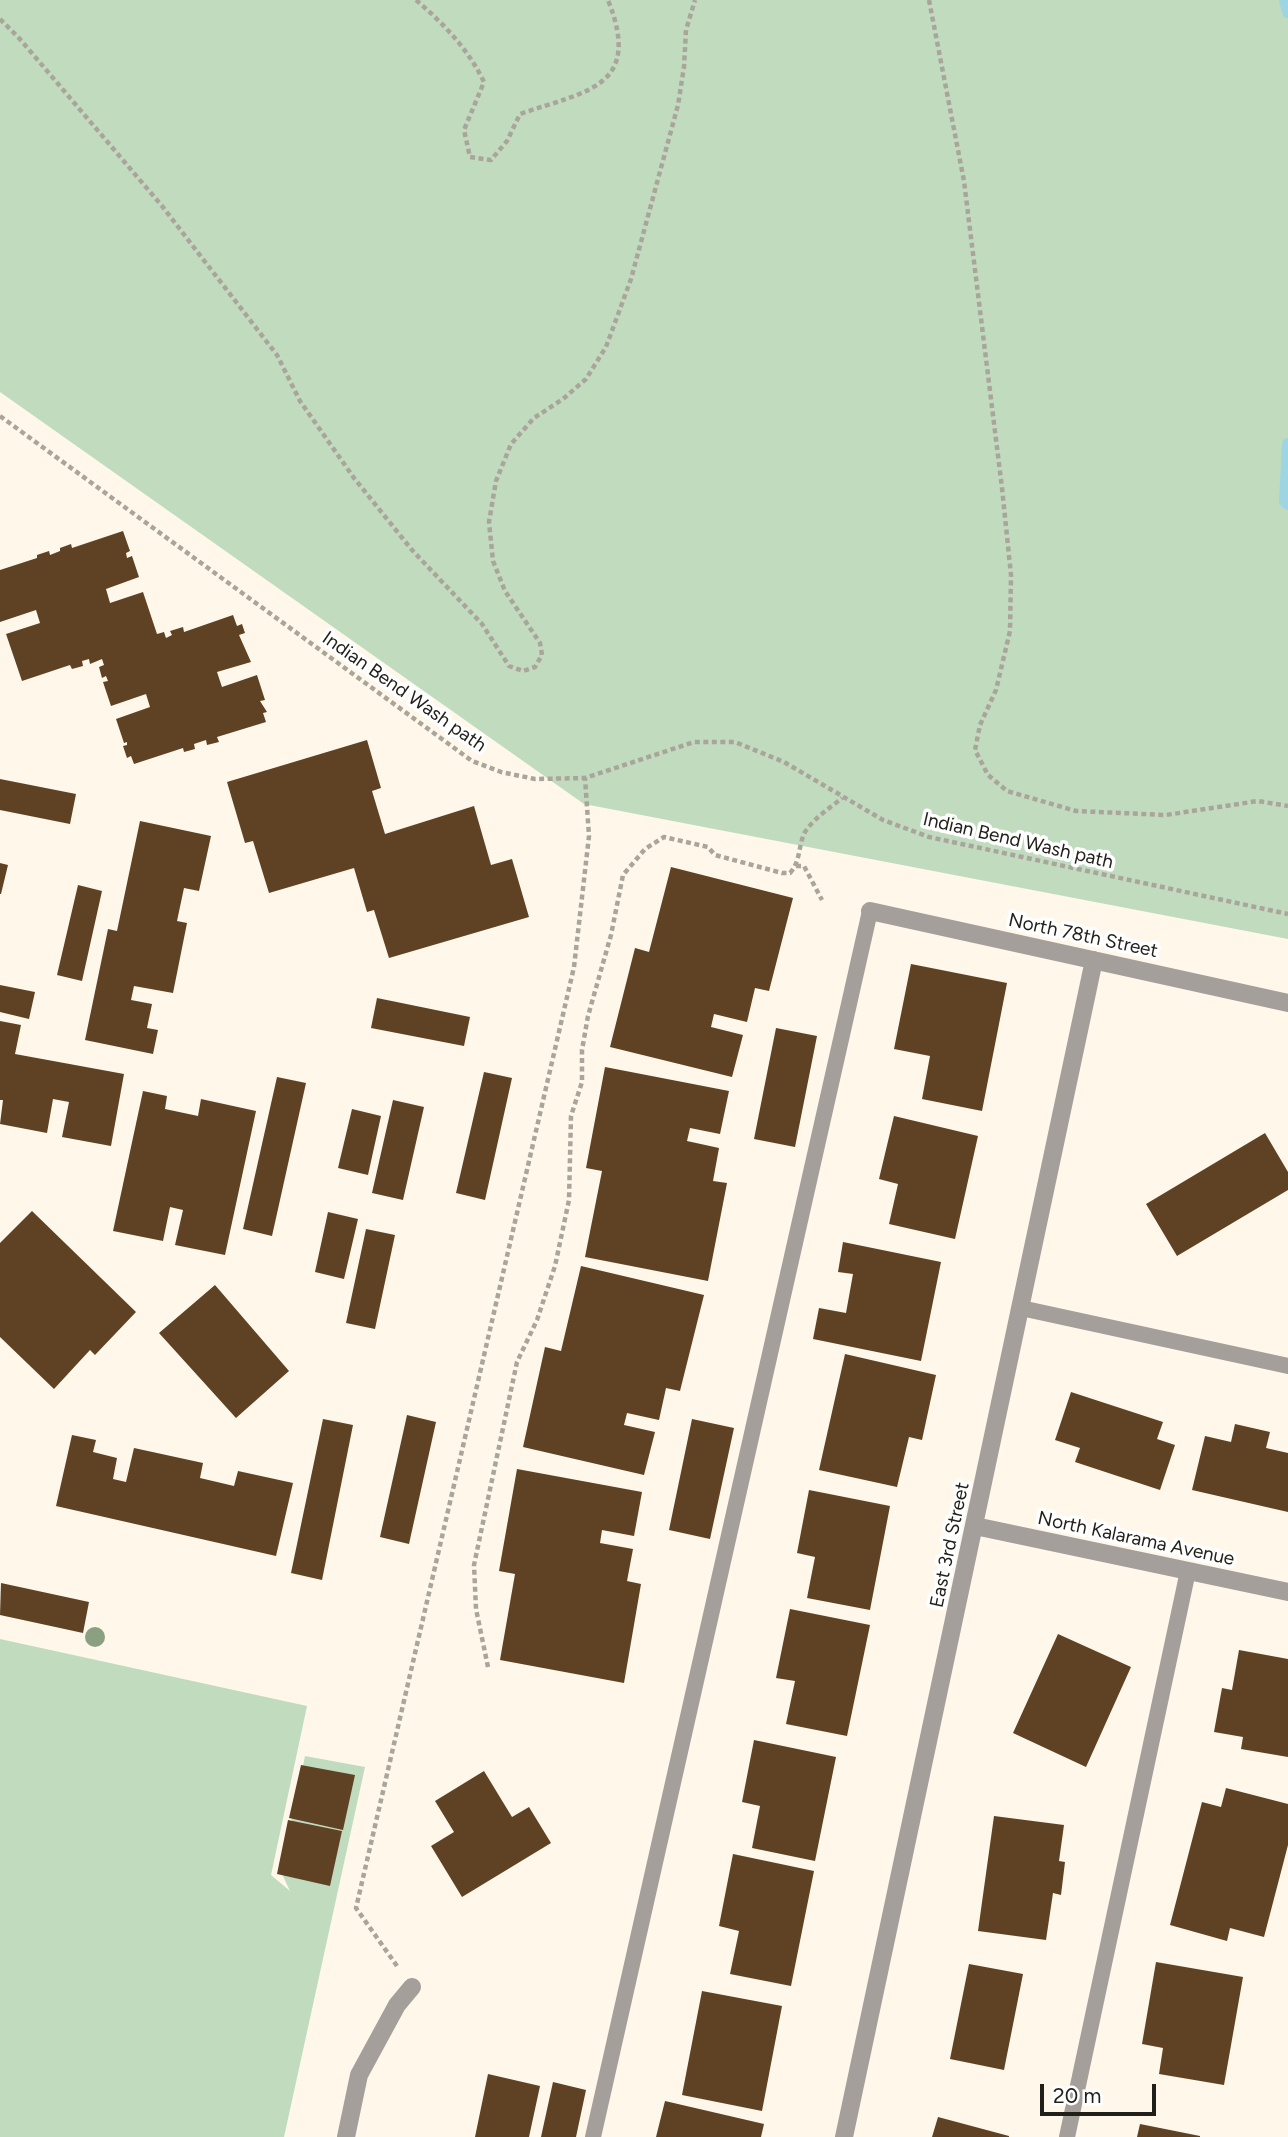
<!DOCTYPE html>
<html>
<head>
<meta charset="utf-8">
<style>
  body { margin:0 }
  #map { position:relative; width:1288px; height:2137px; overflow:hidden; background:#fef7ea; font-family:Figtree,sans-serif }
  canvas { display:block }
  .scale { position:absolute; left:1040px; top:2084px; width:116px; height:32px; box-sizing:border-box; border:4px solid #211f1a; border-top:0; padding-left:9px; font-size:21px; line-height:24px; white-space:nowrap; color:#211f1a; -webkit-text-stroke:5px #fff; paint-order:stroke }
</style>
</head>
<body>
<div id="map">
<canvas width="1288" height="2137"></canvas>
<div class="scale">20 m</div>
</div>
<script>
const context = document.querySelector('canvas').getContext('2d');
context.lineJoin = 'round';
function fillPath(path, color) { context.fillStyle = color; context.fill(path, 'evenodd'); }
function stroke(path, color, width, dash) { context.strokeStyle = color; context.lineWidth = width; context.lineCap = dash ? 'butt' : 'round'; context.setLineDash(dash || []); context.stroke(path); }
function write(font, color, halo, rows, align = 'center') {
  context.font = font + ' Figtree,sans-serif'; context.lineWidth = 7; context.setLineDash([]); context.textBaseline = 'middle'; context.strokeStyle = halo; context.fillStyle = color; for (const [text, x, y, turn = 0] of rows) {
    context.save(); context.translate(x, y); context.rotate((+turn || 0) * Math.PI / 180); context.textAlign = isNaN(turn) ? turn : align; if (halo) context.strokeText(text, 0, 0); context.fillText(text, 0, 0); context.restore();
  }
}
fillPath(new Path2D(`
  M0,0H1288V939L584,804L0,392Z
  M0,1639L307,1706L271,1875L290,1891L281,1872L305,1756L365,1767L284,2137H0Z`), '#c1dbbf');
stroke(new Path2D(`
  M1285,0L1288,12
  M1288,444L1285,501L1288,504`), '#9ed5e3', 12);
fillPath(new Path2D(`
  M123,531L130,551L126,553L127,558L132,556L139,577L106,589L110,603L143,592L157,634L164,632L166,638L172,635L170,631L183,627L184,632L233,615L237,626L242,624L245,633L239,635L251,662L217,672L222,687L257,675L265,700L260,701L267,712L263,713L266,722L217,737L219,742L207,745L206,740L194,744L195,749L184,752L183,748L134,764L131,756L127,758L123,746L127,745V742L124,743L116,719L150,707L146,694L111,706L103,682L108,681L106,676L102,678L99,667L104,665L102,659L90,664L89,659L82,661L83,666L72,669L70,665L22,681L6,634L40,623L36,610L0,622V570L37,558V555L49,551L50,555L60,551V548L71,544L72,548Z
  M367,740L381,788L372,791L385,834L474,806L491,865L512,859L529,917L389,958L374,910L367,912L354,868L269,893L253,841L245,843L227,782Z
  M0,779L76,794L70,824L0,810Z
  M140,821L211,836L199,891L184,888L177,921L187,923L173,993L134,986L131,1000L152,1004L147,1028L158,1030L153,1054L85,1040L108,929L117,931Z
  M0,863L8,865L1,894H0Z
  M671,867L793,898L769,991L755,988L747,1022L714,1014L711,1027L743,1035L732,1077L610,1047L635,948L649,952Z
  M78,885L102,891L82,981L57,975Z
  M911,964L1007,983L982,1111L922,1099L930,1056L894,1049Z
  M0,985L35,992L29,1019L0,1012Z
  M377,998L470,1017L464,1046L371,1028Z
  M0,1021L21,1025L15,1054L124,1074L111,1146L62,1137L69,1102L53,1099L47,1133L0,1124L3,1100H0Z
  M776,1028L817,1036L795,1147L754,1139Z
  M605,1067L729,1091L720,1134L690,1128L687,1141L719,1148L713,1181L727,1183L708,1281L585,1257L602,1171L586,1168Z
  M484,1072L512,1078L485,1200L456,1193Z
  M277,1077L306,1083L272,1236L243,1229Z
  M143,1091L167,1096L165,1109L198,1116L201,1099L256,1111L225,1255L175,1245L183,1210L170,1207L163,1241L113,1231Z
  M393,1100L424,1107L403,1200L372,1193Z
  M352,1109L381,1116L368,1175L338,1168Z
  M894,1116L978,1136L955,1239L889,1224L898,1184L879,1179Z
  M1265,1133L1288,1172V1190L1177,1256L1146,1204Z
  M32,1211L136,1312L95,1355L90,1350L54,1389L0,1337V1243Z
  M328,1212L358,1219L344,1279L315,1272Z
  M366,1229L395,1235L375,1329L346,1323Z
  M843,1242L941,1262L921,1361L813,1339L819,1308L846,1313L853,1274L838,1272Z
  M581,1266L704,1295L680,1391L666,1388L659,1420L627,1413L624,1425L655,1432L644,1475L523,1447L545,1347L561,1351Z
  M215,1285L289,1371L236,1418L159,1333Z
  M845,1354L936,1375L922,1440L909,1437L897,1487L819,1470Z
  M1071,1392L1163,1422L1157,1439L1175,1445L1160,1490L1075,1462L1080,1448L1055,1440Z
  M407,1415L436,1422L409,1544L380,1537Z
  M323,1419L353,1425L322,1580L291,1573Z
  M692,1419L734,1428L710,1539L669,1530Z
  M1235,1424L1270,1432L1266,1448L1288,1453V1512L1192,1490L1205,1436L1231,1442Z
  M72,1435L96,1440L93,1452L117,1458L113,1479L126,1482L134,1448L203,1463L200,1478L234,1486L238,1471L293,1483L276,1556L56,1506Z
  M517,1469L642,1492L634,1536L602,1530L600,1543L633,1549L627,1581L641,1584L624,1683L500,1660L515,1574L499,1571Z
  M809,1490L890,1506L870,1610L807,1598L815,1557L797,1553Z
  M1,1583L89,1602L83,1633L0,1615Z
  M790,1609L870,1625L847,1736L786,1724L795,1681L776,1678Z
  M1058,1634L1131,1667L1086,1767L1013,1733Z
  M1239,1650L1288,1659V1757L1241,1749L1243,1737L1214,1732L1222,1688L1232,1690Z
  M754,1740L836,1757L815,1861L752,1848L760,1806L742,1802Z
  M301,1765L355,1775L343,1830L289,1818Z
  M484,1771L512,1817L529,1807L551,1843L462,1897L431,1846L454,1832L435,1801Z
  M1226,1788L1288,1804V1845L1264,1937L1230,1928L1227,1941L1170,1925L1202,1802L1221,1807Z
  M994,1816L1064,1825L1059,1861L1065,1862L1061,1895L1053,1893L1046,1940L978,1931Z
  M288,1820L342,1831L330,1886L277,1874Z
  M733,1854L814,1871L791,1986L730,1974L739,1931L719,1926Z
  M1156,1962L1243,1977L1224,2085L1159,2074L1163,2048L1142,2044Z
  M969,1964L1023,1974L1004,2070L950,2059Z
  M702,1991L782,2006L762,2111L682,2095Z
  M488,2074L540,2086L529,2137H475Z
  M553,2082L586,2090L576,2137H541Z
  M665,2101L764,2124L761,2137H656Z
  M938,2117L1009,2136V2137H932Z
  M1140,2124L1200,2136V2137H1137Z`), '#5f4224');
stroke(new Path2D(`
  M416,0C444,24 468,49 484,82L464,130L470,157L491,160L507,141L520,114C586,91 643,88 608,0
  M929,0L964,181L1002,488L1011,575L1010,631L996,690L980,725L975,750L988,775L1007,791L1076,811L1166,815L1258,801L1288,806
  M0,19L19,38L162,206L277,355L300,401L354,478L412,550L482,624L509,666L523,671L535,667L542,655L540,643L505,591L493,561L489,522L496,481L511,444L534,418L563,399L586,379L606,347L631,279L678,105L684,67L686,30L695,0
  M0,416L472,761L501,772L535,779L585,778L694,742H735L784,762L883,820L929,837L1288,914
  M796,866H804L822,900
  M488,1667L476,1609L474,1565L517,1362L537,1320L555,1266L569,1200L571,1116L582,1082V1050L588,1016L611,935L623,875L645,849L664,837L708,847L715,855L782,873H790C801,861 798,845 805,832C814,818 830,808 842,798
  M397,1966L356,1908L574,967L589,836L585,778`), '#aaa59b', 4.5, [5, 3.5]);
stroke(new Path2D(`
  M1021,1308L1288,1366
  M593,2137L870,911
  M1067,2137L1188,1571`), '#a49f9b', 16);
stroke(new Path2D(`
  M870,911L1288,1003
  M975,1526L1288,1592
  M346,2137L359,2075L397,2005L412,1987
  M844,2137L1094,960`), '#a49f9b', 18);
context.fillStyle = '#8ba080';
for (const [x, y] of [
  [95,1637]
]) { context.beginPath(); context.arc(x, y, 10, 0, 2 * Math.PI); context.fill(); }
write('19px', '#211f1a', '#fff', [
  ["Indian Bend Wash path",404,692,35],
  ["Indian Bend Wash path",1018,841,13],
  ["North 78th Street",1083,936,12],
  ["North Kalarama Avenue",1136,1539,12],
  ["East 3rd Street",950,1545,-78]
]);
</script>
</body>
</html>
